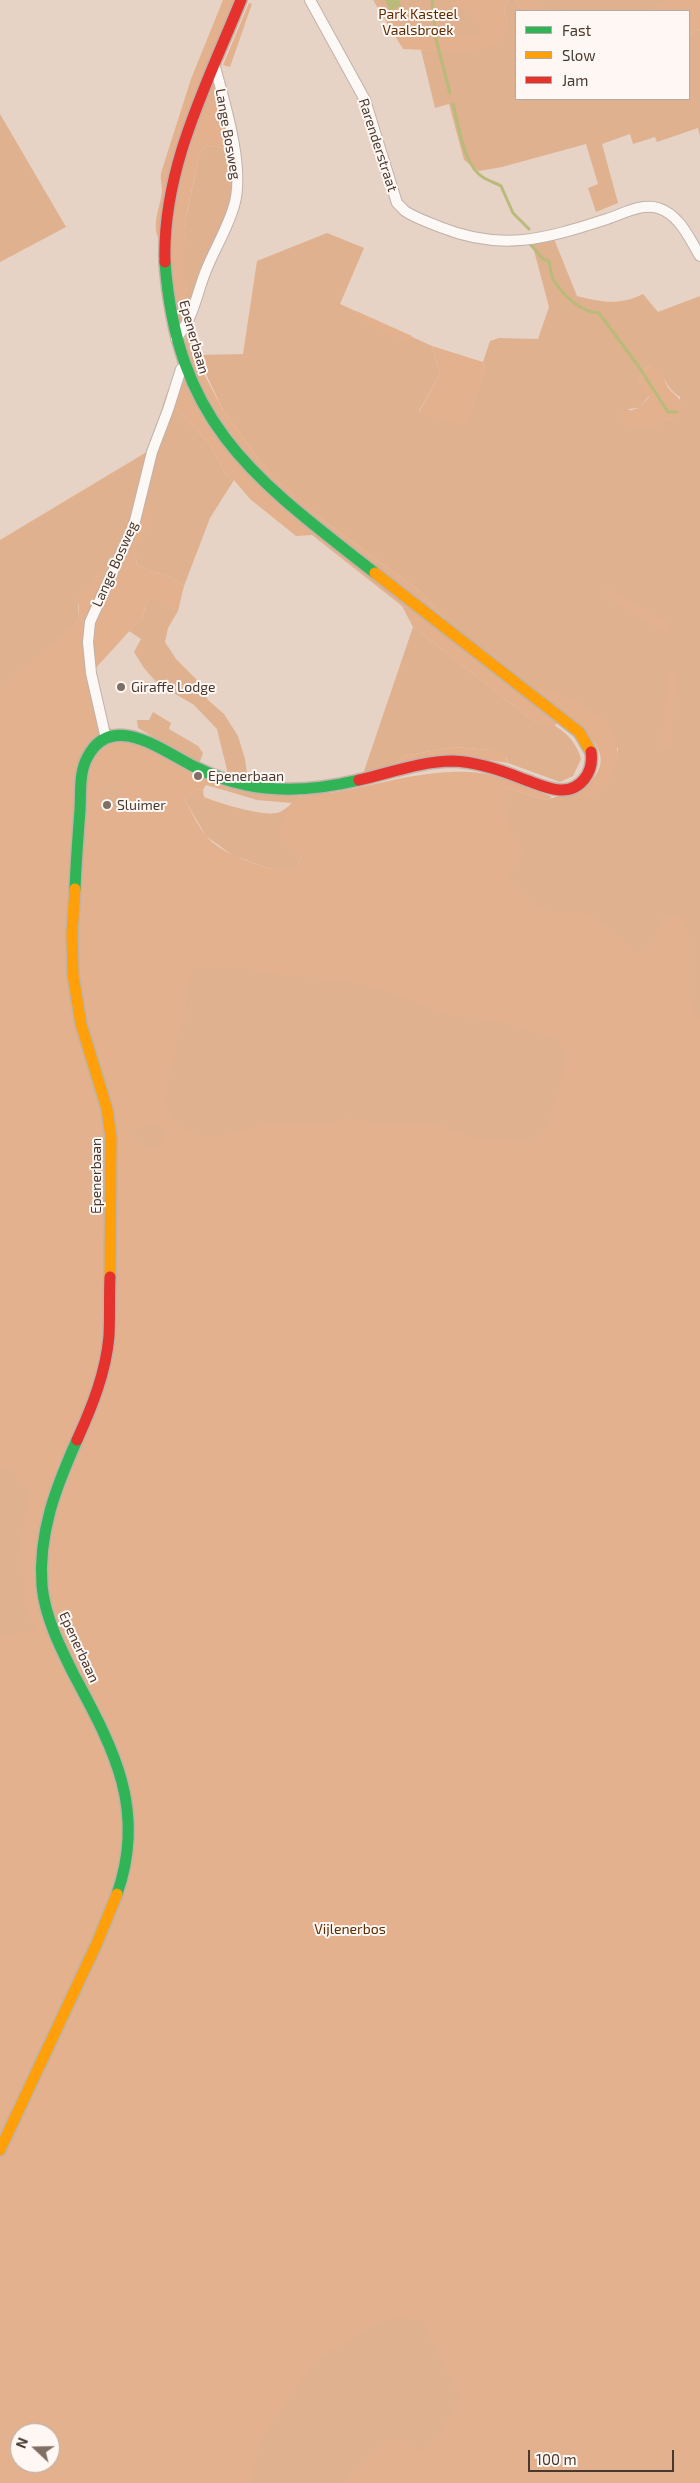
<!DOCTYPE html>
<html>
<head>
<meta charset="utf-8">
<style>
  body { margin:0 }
  #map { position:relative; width:700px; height:2483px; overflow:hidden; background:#e6d3c5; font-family:"Exo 2",sans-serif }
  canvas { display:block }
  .legend { position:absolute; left:515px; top:10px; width:175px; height:90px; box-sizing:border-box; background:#fff7f3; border:1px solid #b5aba5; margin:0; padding:6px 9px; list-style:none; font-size:15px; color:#47392f }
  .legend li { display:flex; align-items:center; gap:10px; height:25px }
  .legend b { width:25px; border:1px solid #b5aba5 }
  .north { position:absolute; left:10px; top:2423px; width:50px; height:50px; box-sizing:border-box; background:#fff7f3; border:1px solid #b5aba5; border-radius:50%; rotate:291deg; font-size:14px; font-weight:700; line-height:20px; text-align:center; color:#47392f }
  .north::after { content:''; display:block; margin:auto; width:18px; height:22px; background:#7f6f64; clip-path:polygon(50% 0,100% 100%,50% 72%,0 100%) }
  .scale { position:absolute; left:528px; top:2450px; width:146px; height:22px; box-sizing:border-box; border:2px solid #47392f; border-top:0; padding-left:6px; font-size:15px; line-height:18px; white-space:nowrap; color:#47392f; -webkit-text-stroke:4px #fff7f3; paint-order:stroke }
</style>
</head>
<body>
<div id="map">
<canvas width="700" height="2483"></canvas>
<ul class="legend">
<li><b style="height:6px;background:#30b455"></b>Fast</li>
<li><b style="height:6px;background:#ff9f0a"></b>Slow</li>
<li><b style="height:6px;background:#e5322d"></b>Jam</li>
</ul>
<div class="north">N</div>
<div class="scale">100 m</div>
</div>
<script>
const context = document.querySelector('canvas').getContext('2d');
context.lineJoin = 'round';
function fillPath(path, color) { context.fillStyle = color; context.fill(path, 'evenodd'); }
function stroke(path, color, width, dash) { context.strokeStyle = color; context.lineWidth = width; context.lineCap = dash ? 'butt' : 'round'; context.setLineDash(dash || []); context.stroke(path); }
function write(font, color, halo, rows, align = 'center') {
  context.font = font + ' "Exo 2",sans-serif'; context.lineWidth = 4; context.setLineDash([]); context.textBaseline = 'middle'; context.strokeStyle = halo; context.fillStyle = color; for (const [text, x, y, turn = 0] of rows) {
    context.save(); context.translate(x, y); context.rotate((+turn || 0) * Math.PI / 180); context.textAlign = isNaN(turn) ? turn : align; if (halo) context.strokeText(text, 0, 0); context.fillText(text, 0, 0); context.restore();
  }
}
fillPath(new Path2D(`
  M373,0H502L499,30L468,41L406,44L380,3Z
  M509,0H516L522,11H516V99H689V34L700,29V136L698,128L657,142L655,137L633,144L630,134L602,144L618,203L596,212L588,188L598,184L586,144L502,167L479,171L464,160L449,104L435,108L421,50L462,51L507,24L504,7Z
  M520,0H700L689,11H529Z
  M0,114L66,227L0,262Z
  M208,145L221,148L230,145L234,163L232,203L185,321L179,324L175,312L187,291L182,271L186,217L200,153Z
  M327,233L364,248L340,304L432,346L440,374L419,411L465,425L485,369L483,362L490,341L499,338L538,339L549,307L532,243L554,239L577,296C601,302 620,306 643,294L658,312L700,296V2338L560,2483H0V540L150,450L165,398L209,443L225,474L234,480L210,518L184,586C170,573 153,575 137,564L134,546L140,534L129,530L109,570L92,579L78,605V621L48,649L92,767L205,842L232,855L206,836L185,800L197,789L203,790L204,797C219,803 265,818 280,812C283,811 289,806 292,803L257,800L227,791L226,785L300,796L294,803L507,788L546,800C555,796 568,796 579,792L584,794C609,778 614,779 618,748L535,695L448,623L421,592L319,517L286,487L260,461L223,410L197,355L243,354L257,261ZM648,365C670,375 661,385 680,397L677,417L650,427L628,409L639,408L649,396L639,379ZM301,855L331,871L280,873L234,856C253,861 278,877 297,867ZM20,2433H50V2463H20Z
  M156,596L178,611L168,628L165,642L176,659L197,680L208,700L224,714L238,736L245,759L248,780L228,774L217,729L194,705L157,683L144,668L134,652L141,639L129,631L143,616L146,602Z
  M413,627L531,719C538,722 543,722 550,724C564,728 578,745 581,759L573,776L560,782L508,763L507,759L491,750L453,747L404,756L394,766L363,774Z
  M153,712L171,723L169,729L198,746L203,753L199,764L138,728L137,720H149Z`), '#dfb18f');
fillPath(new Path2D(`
  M223,0H245L215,75L230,145L221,148L208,145L200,153L186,216L183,271L187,291V303L182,310L175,312L160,241C150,225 161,207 162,190C162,184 160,179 161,173L191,79Z
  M373,0L380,3L403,34C431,37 458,43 485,31L456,0H509L504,7L507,24L504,40C473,57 436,50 403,49Z
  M516,0H528L544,8L573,11H522Z
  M668,0H700V29L689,34V11H647Z
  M249,3L252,4L230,67L223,65Z
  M356,311L412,336L407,342L353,316Z
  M192,319L193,345L200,366L223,410L260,461L319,517L421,592L448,623L535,695L539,687C569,696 623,718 617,755C616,762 616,768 612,774C607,784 596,792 589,800L579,792C623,758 592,738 561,714L555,726C547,723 540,723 531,719L413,627L402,606L312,535L296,536L250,499L234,480L225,474L209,443L165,398L186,349L185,334Z
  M432,346L483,362L485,369L465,426L419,412L440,374Z
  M648,365L662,372C664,378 666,386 671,391C677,397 680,398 683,407L678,417L650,427H636L624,424L621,419V413L639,408L649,397L639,379Z
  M137,498L147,504L152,521L149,529C134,538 134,548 137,564C153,575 170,573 184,586L178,611L156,597L146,602L143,616L94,670L104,721L120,739L134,740L195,775L226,785L227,791L206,785L203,790L197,789L185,800C192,812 198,827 208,838C222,854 277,878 297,867L301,855L280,839C281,823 284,806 300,796C307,792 321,794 330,793C374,786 424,769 469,772C497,773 526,787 552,797L546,800L507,788L504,791L510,831L519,840L523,852L517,865L507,877C523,895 536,913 562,913C570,913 581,910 588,914C609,923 619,942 639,954L654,945L656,930L664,916L680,915L688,931L690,948L689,999L696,1017L700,1018V2483H343C354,2465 373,2455 387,2439L403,2440L420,2451C441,2445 450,2412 459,2394L422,2321L399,2317L376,2324L320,2357L299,2382L260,2441L251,2483H0V1637L36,1630L25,1605L21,1538L30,1491L10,1468L0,1469V689L78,621L79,594L92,579L109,570L125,542ZM109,782L116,783L122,794L114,811L106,810C99,800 103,791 109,782ZM195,967H242L265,973L351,981L382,989L450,1015L499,1021L556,1038L563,1046L564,1057L561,1084L547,1128L536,1142L528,1143L512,1138L481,1140L434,1124L355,1121L346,1118L326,1123L275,1122L219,1137L195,1134L178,1126L166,1105V1097L179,1031L185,1020L188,985L192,970ZM162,1123C166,1135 164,1141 155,1149C144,1149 137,1140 129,1132L130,1129ZM20,2433H50V2463H20Z
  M605,587L668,623L665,633L602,594Z
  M676,671L671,747H662L668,673Z
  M453,747L491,750L504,754L508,763L475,758L394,766L404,756Z`), '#e3b18d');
fillPath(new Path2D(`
  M385,0H399L401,6L390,11Z`), '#b8bb79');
stroke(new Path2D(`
  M432,0L436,39L450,93
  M453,104C459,125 463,166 484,178C489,181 496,183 501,186L513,213L529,229
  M531,245L543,259L549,261C550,267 551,276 554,281C564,295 580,312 599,313L639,367L668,412H677`), '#b8bb79', 3);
const street = new Path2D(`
  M310,0L365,100L397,203L405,211C415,218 428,222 440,227C502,252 545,239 607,219C623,214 641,203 658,208C680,215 689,238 700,256
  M176,338C193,320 196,296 205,273C214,249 229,227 235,202C244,165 225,104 215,67
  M106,739L91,673L88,642L90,622L134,525L152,452L168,410L181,369L185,367`);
const fast = new Path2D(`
  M165,262C177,425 255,479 375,573
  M75,889C76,863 78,836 80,810C81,793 79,773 87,758C111,710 163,751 193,766C209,774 228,781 246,785C284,793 322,789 359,780
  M77,1440C56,1487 38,1533 42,1586C45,1617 60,1647 74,1675C113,1748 147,1809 117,1894`);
const slow = new Path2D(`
  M375,573L579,732L591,752
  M75,889L72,933L73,975L81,1024L107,1109L111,1137L110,1277
  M0,2150L97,1943L117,1894`);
const jam = new Path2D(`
  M165,262C162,169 207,84 241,0
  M359,780C390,773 421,761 453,761C477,762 501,770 523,779C535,783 547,789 560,790C581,791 594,772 591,752
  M77,1440C92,1407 106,1372 109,1336C110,1316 109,1297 110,1277`);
stroke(street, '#c1b2a8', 12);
stroke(fast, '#c1b2a8', 14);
stroke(slow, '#c1b2a8', 14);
stroke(jam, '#c1b2a8', 14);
stroke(street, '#fbf8f6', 10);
stroke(fast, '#30b455', 11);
stroke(slow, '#ff9f0a', 11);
stroke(jam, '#e5322d', 11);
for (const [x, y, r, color] of [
  [121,687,5,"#7f6f64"],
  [198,776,5,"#7f6f64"],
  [107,805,5,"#7f6f64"]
]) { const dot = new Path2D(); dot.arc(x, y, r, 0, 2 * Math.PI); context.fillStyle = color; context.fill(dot); stroke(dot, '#fff7f3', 2); }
write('14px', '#5c2c00', '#fff7f3', [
  ["Park Kasteel",418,14],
  ["Vaalsbroek",418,30],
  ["Vijlenerbos",350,1929]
]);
write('14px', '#47392f', '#fff7f3', [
  ["Lange Bosweg",228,134,80],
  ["Rarenderstraat",378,145,72],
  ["Epenerbaan",194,337,74],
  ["Lange Bosweg",115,564,-66],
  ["Epenerbaan",96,1176,-90],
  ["Epenerbaan",79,1647,65]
]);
write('14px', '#47392f', '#fff7f3', [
  ["Giraffe Lodge",131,687],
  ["Epenerbaan",208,776],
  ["Sluimer",117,805]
], 'left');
</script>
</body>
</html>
